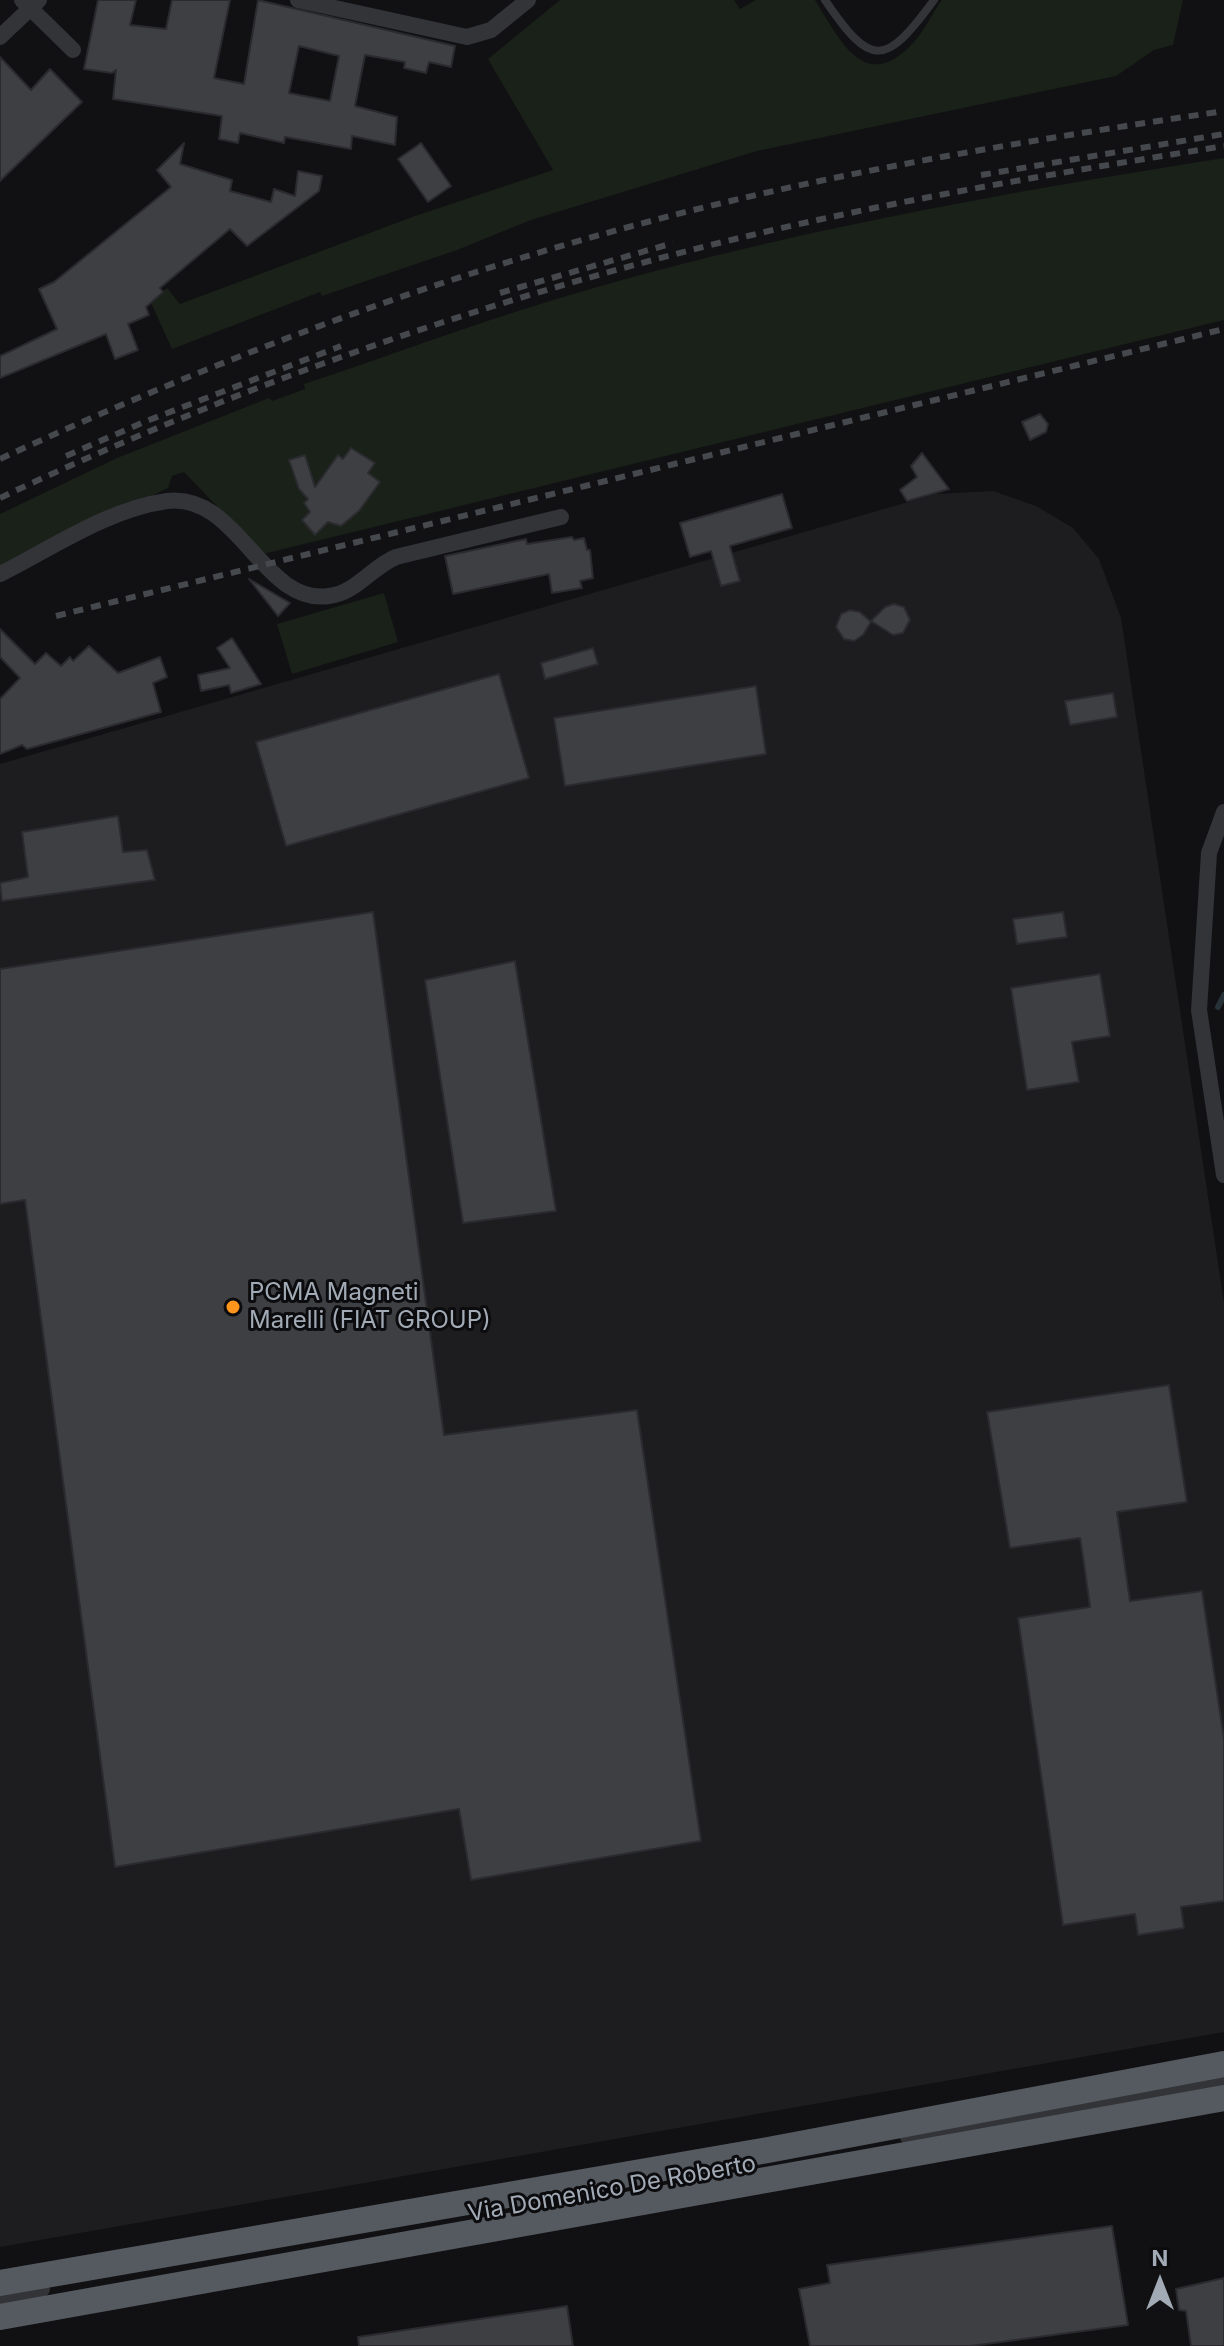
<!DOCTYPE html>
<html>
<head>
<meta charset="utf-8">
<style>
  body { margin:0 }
  #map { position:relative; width:1224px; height:2346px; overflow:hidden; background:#111113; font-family:Inter,sans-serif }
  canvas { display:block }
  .north { position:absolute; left:1120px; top:2242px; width:80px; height:80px; -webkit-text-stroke:6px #0c0c0e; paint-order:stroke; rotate:0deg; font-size:22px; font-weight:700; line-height:32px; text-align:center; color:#a1aab5 }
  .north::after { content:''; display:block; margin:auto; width:28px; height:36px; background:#a1aab5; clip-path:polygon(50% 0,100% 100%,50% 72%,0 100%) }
</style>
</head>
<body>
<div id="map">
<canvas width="1224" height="2346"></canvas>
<div class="north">N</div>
</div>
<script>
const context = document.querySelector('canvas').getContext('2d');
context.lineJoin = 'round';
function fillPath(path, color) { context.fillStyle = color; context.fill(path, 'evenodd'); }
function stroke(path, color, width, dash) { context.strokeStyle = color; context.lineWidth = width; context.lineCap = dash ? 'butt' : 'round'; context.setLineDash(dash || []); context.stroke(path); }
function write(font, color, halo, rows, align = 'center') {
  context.font = font + ' Inter,sans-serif'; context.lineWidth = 6; context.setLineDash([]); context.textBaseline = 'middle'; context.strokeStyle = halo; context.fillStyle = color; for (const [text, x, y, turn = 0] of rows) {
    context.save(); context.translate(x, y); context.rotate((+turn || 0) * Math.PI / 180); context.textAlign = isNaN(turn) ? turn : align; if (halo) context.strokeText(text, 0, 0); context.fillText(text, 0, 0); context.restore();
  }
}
fillPath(new Path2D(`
  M993,491L1036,506L1073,528L1099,559L1121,618L1224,1303V2032L0,2247V764L936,494Z`), '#1d1d20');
fillPath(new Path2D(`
  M560,0H734L740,9L756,0H815C840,40 865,96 914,42C925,30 932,13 942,0H1183L1173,45L1154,50L1116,76L757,151L531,220L457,250L322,296L320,292L172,349L151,303L167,288L180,304L415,216L553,170L488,59Z
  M1224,158V320L263,554L184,472L172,476L168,488L0,570V514L117,458L269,398L272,401L305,389L304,384C386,357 467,326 550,301C770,234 997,194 1224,158Z
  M384,593L398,642L292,674L277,624Z`), '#192119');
stroke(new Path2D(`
  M1218,1007L1224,995`), '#263237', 6);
const building = new Path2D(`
  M98,0H136L130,25L166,29L172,0H230L214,78L244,84L258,0L455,46L451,67L429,62L426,73L404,68L405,62L365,55L355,106L397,117L395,145L352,136L351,149L285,137L284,143L240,133L238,143L219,139L222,116L113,99L116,70L112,73L84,69ZM299,46L339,56L330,101L289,93Z
  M0,57L31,90L50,69L82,102L0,181Z
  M184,143L180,164L232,180L230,191L271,202L274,189L295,196L298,171L322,176L319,191L247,246L230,229L160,288L163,292L146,307L149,315L128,324L138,350L115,359L106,334L0,378V356L57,329L39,289L54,282L171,187L157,170Z
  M421,143L451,186L428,202L398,159Z
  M1040,414L1048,424L1046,432L1030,440L1022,422Z
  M351,448L375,463L368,473L380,482L359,511L341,526L328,522L315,535L302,520L310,512L304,503L308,499L299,489L289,460L305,455L315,487L338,455L343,459Z
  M922,453L949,489L907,501L900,490L917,477L911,466Z
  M782,494L792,528L730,546L740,581L721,586L711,551L690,557L680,523Z
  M572,537L574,540L584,538L587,550H590L593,578L580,581L582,588L552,593L549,574L453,594L445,556L526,539L527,544Z
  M249,579L290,603L278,616Z
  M894,604L904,607L910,620L903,633L893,635L871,621L885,607Z
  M850,610L860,612L871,622L863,635L854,641L844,639L836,627L841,614Z
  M0,629L35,664L46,653L61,666L70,657L73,661L89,646L118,673L160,657L167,677L153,683L161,712L27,749L22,745L0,754V699L20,678L0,657Z
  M232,638L261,684L231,693L229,685L201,691L198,675L230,668L217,648Z
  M593,648L598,664L545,679L541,663Z
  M499,674L529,778L286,846L256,742Z
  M756,686L766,754L565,786L554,718Z
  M1113,693L1117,717L1070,725L1065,701Z
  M118,816L123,852L147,850L155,880L2,901L0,883L28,877L22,832Z
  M373,912L444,1435L637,1410L701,1841L471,1880L459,1809L115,1867L25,1200L0,1204V969Z
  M1063,912L1067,937L1017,944L1013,919Z
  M515,961L556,1211L463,1223L425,980Z
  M1100,974L1110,1036L1072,1042L1079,1082L1027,1090L1011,988Z
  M1169,1385L1187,1502L1117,1512L1130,1601L1202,1591L1224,1739V1901L1181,1907L1184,1928L1138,1935L1135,1914L1063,1925L1018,1618L1090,1607L1084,1564L1080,1538L1010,1548L987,1412Z
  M1112,2226L1128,2325L971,2346H810L799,2289L830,2283L827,2265Z
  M1224,2278V2346H1191L1186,2311L1179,2310L1176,2289Z
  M567,2306L573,2346H359L358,2337Z`);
fillPath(building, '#3d3f43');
stroke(building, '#2b2b2f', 2);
stroke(new Path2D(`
  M825,0C871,68 885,67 934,0`), '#323438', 8);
stroke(new Path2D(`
  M22,0L73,50
  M298,0L467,37L491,30L528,0
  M0,37L39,0
  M0,574C52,548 108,509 167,501C238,492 263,606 329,596C356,593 372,567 396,557L561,517
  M1224,812L1209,853L1199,1010L1224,1175
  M908,2137L1224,2081
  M0,2296L42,2289`), '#323438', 16);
stroke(new Path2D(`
  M0,2283L768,2150L1224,2064
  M0,2317L1224,2098`), '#555a60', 26);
stroke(new Path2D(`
  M981,175L1224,134
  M500,293L673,243
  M66,456L144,422L341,346
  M0,459C210,362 427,280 651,221C839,171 1031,140 1224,111
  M0,498C226,391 465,307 707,246C877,203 1051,174 1224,146
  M56,616L1224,329`), '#45484d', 6, [10, 8]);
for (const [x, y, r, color] of [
  [233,1307,8,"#ff951d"]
]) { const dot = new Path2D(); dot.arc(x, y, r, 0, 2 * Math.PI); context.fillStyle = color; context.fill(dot); stroke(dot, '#0c0c0e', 3); }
write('24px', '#a1aab5', '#0c0c0e', [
  ["PCMA Magneti",249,1293],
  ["Marelli (FIAT GROUP)",249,1321]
], 'left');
write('24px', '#a1aab5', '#0c0c0e', [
  ["Via Domenico De Roberto",612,2189,-10]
]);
</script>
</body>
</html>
